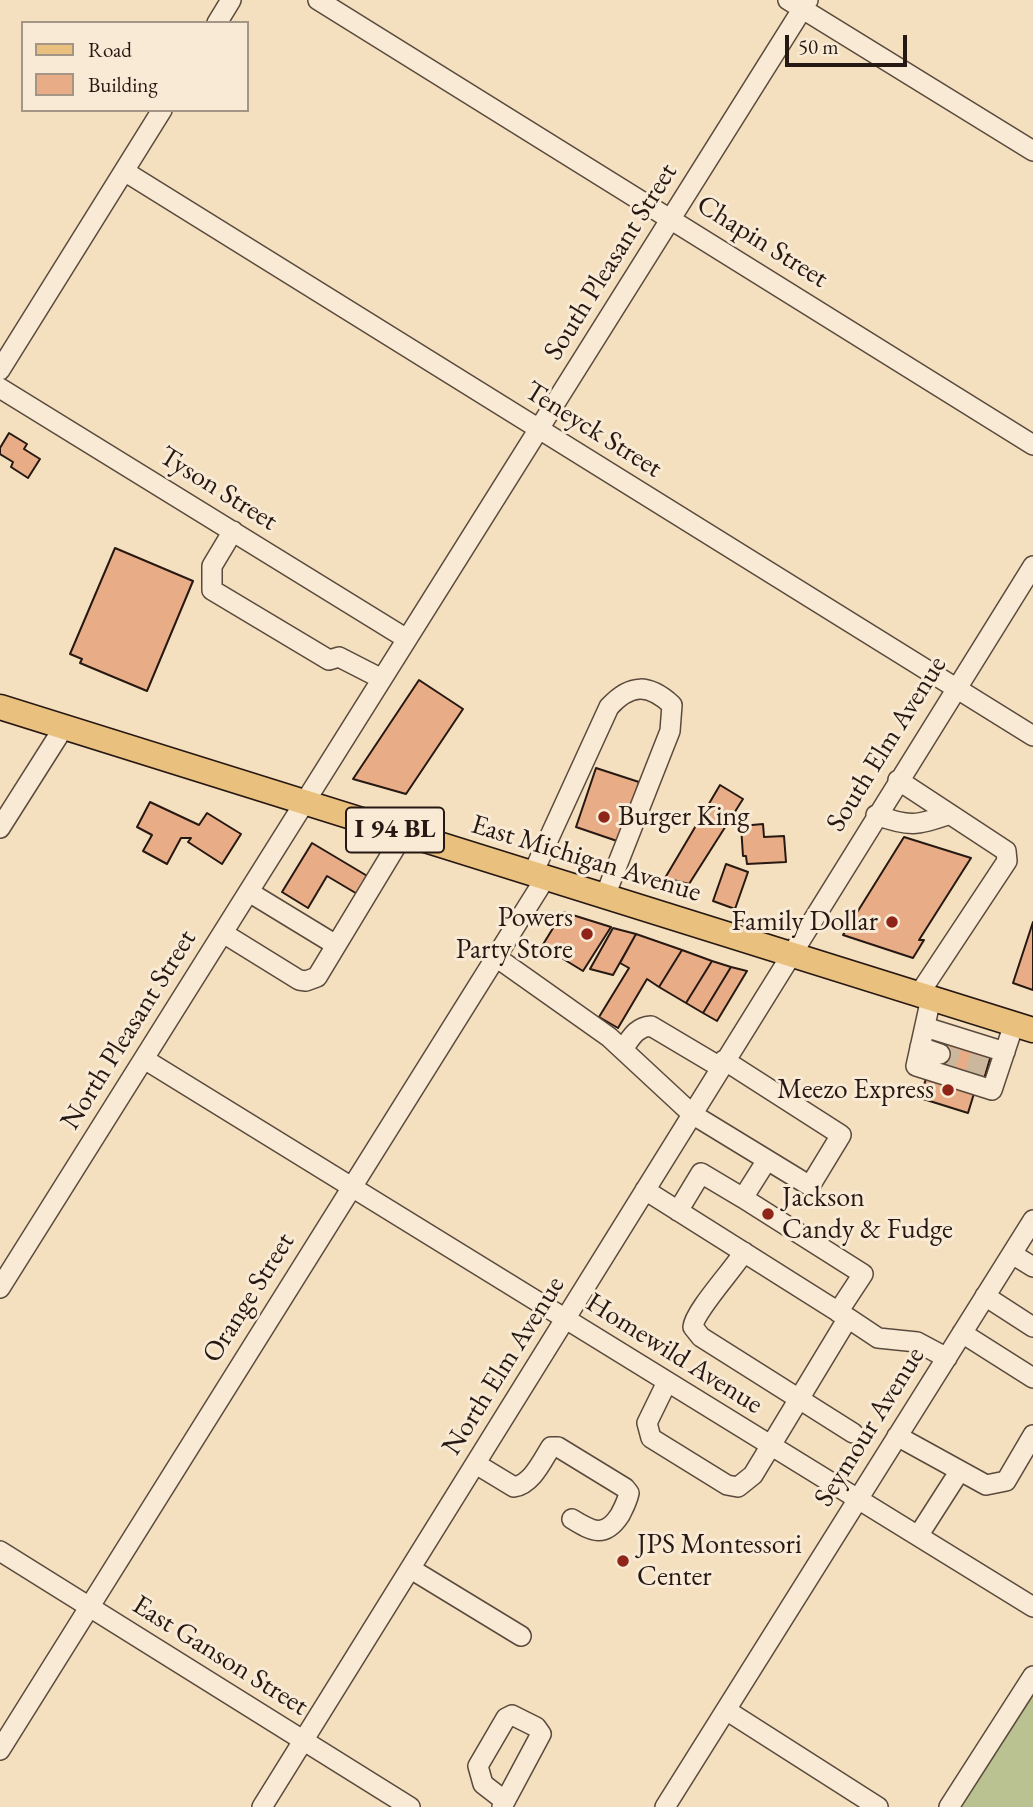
<!DOCTYPE html>
<html>
<head>
<meta charset="utf-8">
<style>
  body { margin:0 }
  #map { position:relative; width:1033px; height:1807px; overflow:hidden; background:#f4dfbe; font-family:"EB Garamond",serif }
  canvas { display:block }
  .legend { position:absolute; left:21px; top:21px; width:228px; height:91px; box-sizing:border-box; background:#f8ead5; border:2px solid #a49687; margin:0; padding:9px 12px; list-style:none; font-size:21px; color:#261812 }
  .legend li { display:flex; align-items:center; gap:14px; height:35px }
  .legend b { width:35px; border:2px solid #a49687 }
  .scale { position:absolute; left:785px; top:35px; width:122px; height:32px; box-sizing:border-box; border:4px solid #261812; border-top:0; padding-left:9px; font-size:21px; line-height:24px; white-space:nowrap; color:#261812; -webkit-text-stroke:5px #f8ead5; paint-order:stroke }
</style>
</head>
<body>
<div id="map">
<canvas width="1033" height="1807"></canvas>
<ul class="legend">
<li><b style="height:9px;background:#eac07f"></b>Road</li>
<li><b style="height:19px;background:#e8ad86"></b>Building</li>
</ul>
<div class="scale">50 m</div>
</div>
<script>
const context = document.querySelector('canvas').getContext('2d');
context.lineJoin = 'round';
function fillPath(path, color) { context.fillStyle = color; context.fill(path, 'evenodd'); }
function stroke(path, color, width, dash) { context.strokeStyle = color; context.lineWidth = width; context.lineCap = dash ? 'butt' : 'round'; context.setLineDash(dash || []); context.stroke(path); }
function write(font, color, halo, rows, align = 'center') {
  context.font = font + ' "EB Garamond",serif'; context.lineWidth = 6; context.setLineDash([]); context.textBaseline = 'middle'; context.strokeStyle = halo; context.fillStyle = color; for (const [text, x, y, turn = 0] of rows) {
    context.save(); context.translate(x, y); context.rotate((+turn || 0) * Math.PI / 180); context.textAlign = isNaN(turn) ? turn : align; if (halo) context.strokeText(text, 0, 0); context.fillText(text, 0, 0); context.restore();
  }
}
fillPath(new Path2D(`
  M1033,1677V1807H950Z`), '#bbc291');
const building = new Path2D(`
  M9,433L27,444L24,449L40,459L28,478L11,467L13,462L0,454V448Z
  M115,548L193,581L147,691L80,663L82,659L70,654Z
  M419,680L463,709L406,794L353,779Z
  M596,768L639,782L620,842L576,827Z
  M720,785L743,799L689,884L665,878Z
  M150,802L199,825L207,813L241,834L222,864L188,842L191,838H181L167,864L143,851L152,835L137,827Z
  M763,824L764,837L784,836L786,862L747,864L746,856H743L741,826Z
  M904,837L971,858L919,940H924L913,958L843,935Z
  M312,843L369,877L359,895L327,876L308,908L282,892Z
  M726,864L748,872L735,909L713,901Z
  M563,912L611,927L583,971L542,946Z
  M1033,922V990L1013,983Z
  M613,928L636,934L613,975L590,969Z
  M636,934L682,950L659,987L647,979L618,1028L599,1017L629,968L620,963Z
  M682,950L712,961L686,1003L659,987Z
  M712,961L731,967L703,1013L686,1003Z
  M731,967L747,971L717,1021L703,1013Z
  M944,1041L991,1055L984,1079L937,1065Z
  M928,1072L976,1087L968,1113L920,1098Z`);
fillPath(building, '#e8ad86');
stroke(building, '#261812', 2);
stroke(new Path2D(`
  M940,1054L987,1068`), '#cbb79c', 19, [19, 10]);
const minor = new Path2D(`
  M318,0L1033,445
  M788,0L1033,151
  M217,23L231,0
  M124,171L1033,736
  M0,370L162,110
  M0,388L407,639
  M233,531L212,566V590L329,660L339,657L382,679
  M898,780L1006,851L1007,861L919,994
  M876,815C909,827 917,826 950,814
  M0,828L64,727
  M533,873L609,707C631,683 649,684 672,705L670,731L605,896
  M249,892L336,945
  M223,933L299,980L306,981L317,977L404,833
  M496,957L609,1037L692,1114L810,1186L841,1135L724,1060
  M931,998L916,1066L992,1090L1014,1024
  M925,1027L1005,1052
  M920,1047L940,1054
  M623,1049C631,1038 636,1027 651,1026L720,1067
  M144,1059L1033,1607
  M645,1190L848,1318L753,1475L738,1487L727,1485L651,1438L647,1423L667,1382
  M743,1198L863,1274L838,1312
  M678,1211L701,1173L743,1198L767,1160
  M744,1252C732,1271 694,1312 693,1327L701,1337L853,1433
  M1012,1254L1033,1267
  M0,1288L808,0
  M985,1296L1033,1327
  M848,1318L878,1338L917,1342L947,1358
  M962,1333L1033,1378
  M897,1436L986,1485L1006,1481L1033,1435
  M476,1464L514,1487C532,1484 542,1461 551,1447H558L625,1488L629,1493C627,1502 624,1507 620,1515C605,1538 593,1532 572,1519
  M918,1536L959,1472
  M0,1551L410,1807
  M411,1569L521,1636
  M726,1710L878,1807
  M0,1750L546,877
  M262,1807L1033,566
  M502,1807L541,1734L536,1727L512,1715L506,1718L478,1766L483,1784L505,1801
  M665,1807L1033,1220
  M949,1807L1033,1676`);
const major = new Path2D(`
  M0,707L1033,1030`);
stroke(minor, '#5a4a3d', 22);
stroke(major, '#261812', 27);
stroke(minor, '#f8ead5', 19);
stroke(major, '#eac07f', 24);
for (const [x, y, r, color] of [
  [604,817,7,"#8f2418"],
  [892,922,7,"#8f2418"],
  [587,934,7,"#8f2418"],
  [948,1090,7,"#8f2418"],
  [768,1214,7,"#8f2418"],
  [623,1561,7,"#8f2418"]
]) { const dot = new Path2D(); dot.arc(x, y, r, 0, 2 * Math.PI); context.fillStyle = color; context.fill(dot); stroke(dot, '#f8ead5', 2.5); }
for (const [x, y, w] of [
  [395,830,98]
]) { const box = new Path2D(); box.roundRect(x - w / 2, y - 22.5, w, 45, 5); context.fillStyle = '#f8ead5'; context.fill(box); stroke(box, '#261812', 2); }
write('bold 26px', '#261812', null, [
  ["I 94 BL",395,830]
]);
write('28px', '#261812', '#f8ead5', [
  ["Chapin Street",762,242,32],
  ["South Pleasant Street",611,262,-58],
  ["Teneyck Street",593,430,32],
  ["Tyson Street",218,489,32],
  ["South Elm Avenue",887,744,-58],
  ["East Michigan Avenue",586,859,17],
  ["North Pleasant Street",129,1030,-58],
  ["Orange Street",249,1298,-58],
  ["Homewild Avenue",674,1354,32],
  ["North Elm Avenue",504,1366,-58],
  ["Seymour Avenue",870,1427,-58],
  ["East Ganson Street",220,1656,32]
]);
write('28px', '#261812', '#f8ead5', [
  ["Burger King",618,817],
  ["Powers",573,918,"right"],
  ["Party Store",573,950,"right"],
  ["Family Dollar",878,922,"right"],
  ["Meezo Express",934,1090,"right"],
  ["Jackson",782,1198],
  ["Candy & Fudge",782,1230],
  ["JPS Montessori",637,1545],
  ["Center",637,1577]
], 'left');
</script>
</body>
</html>
